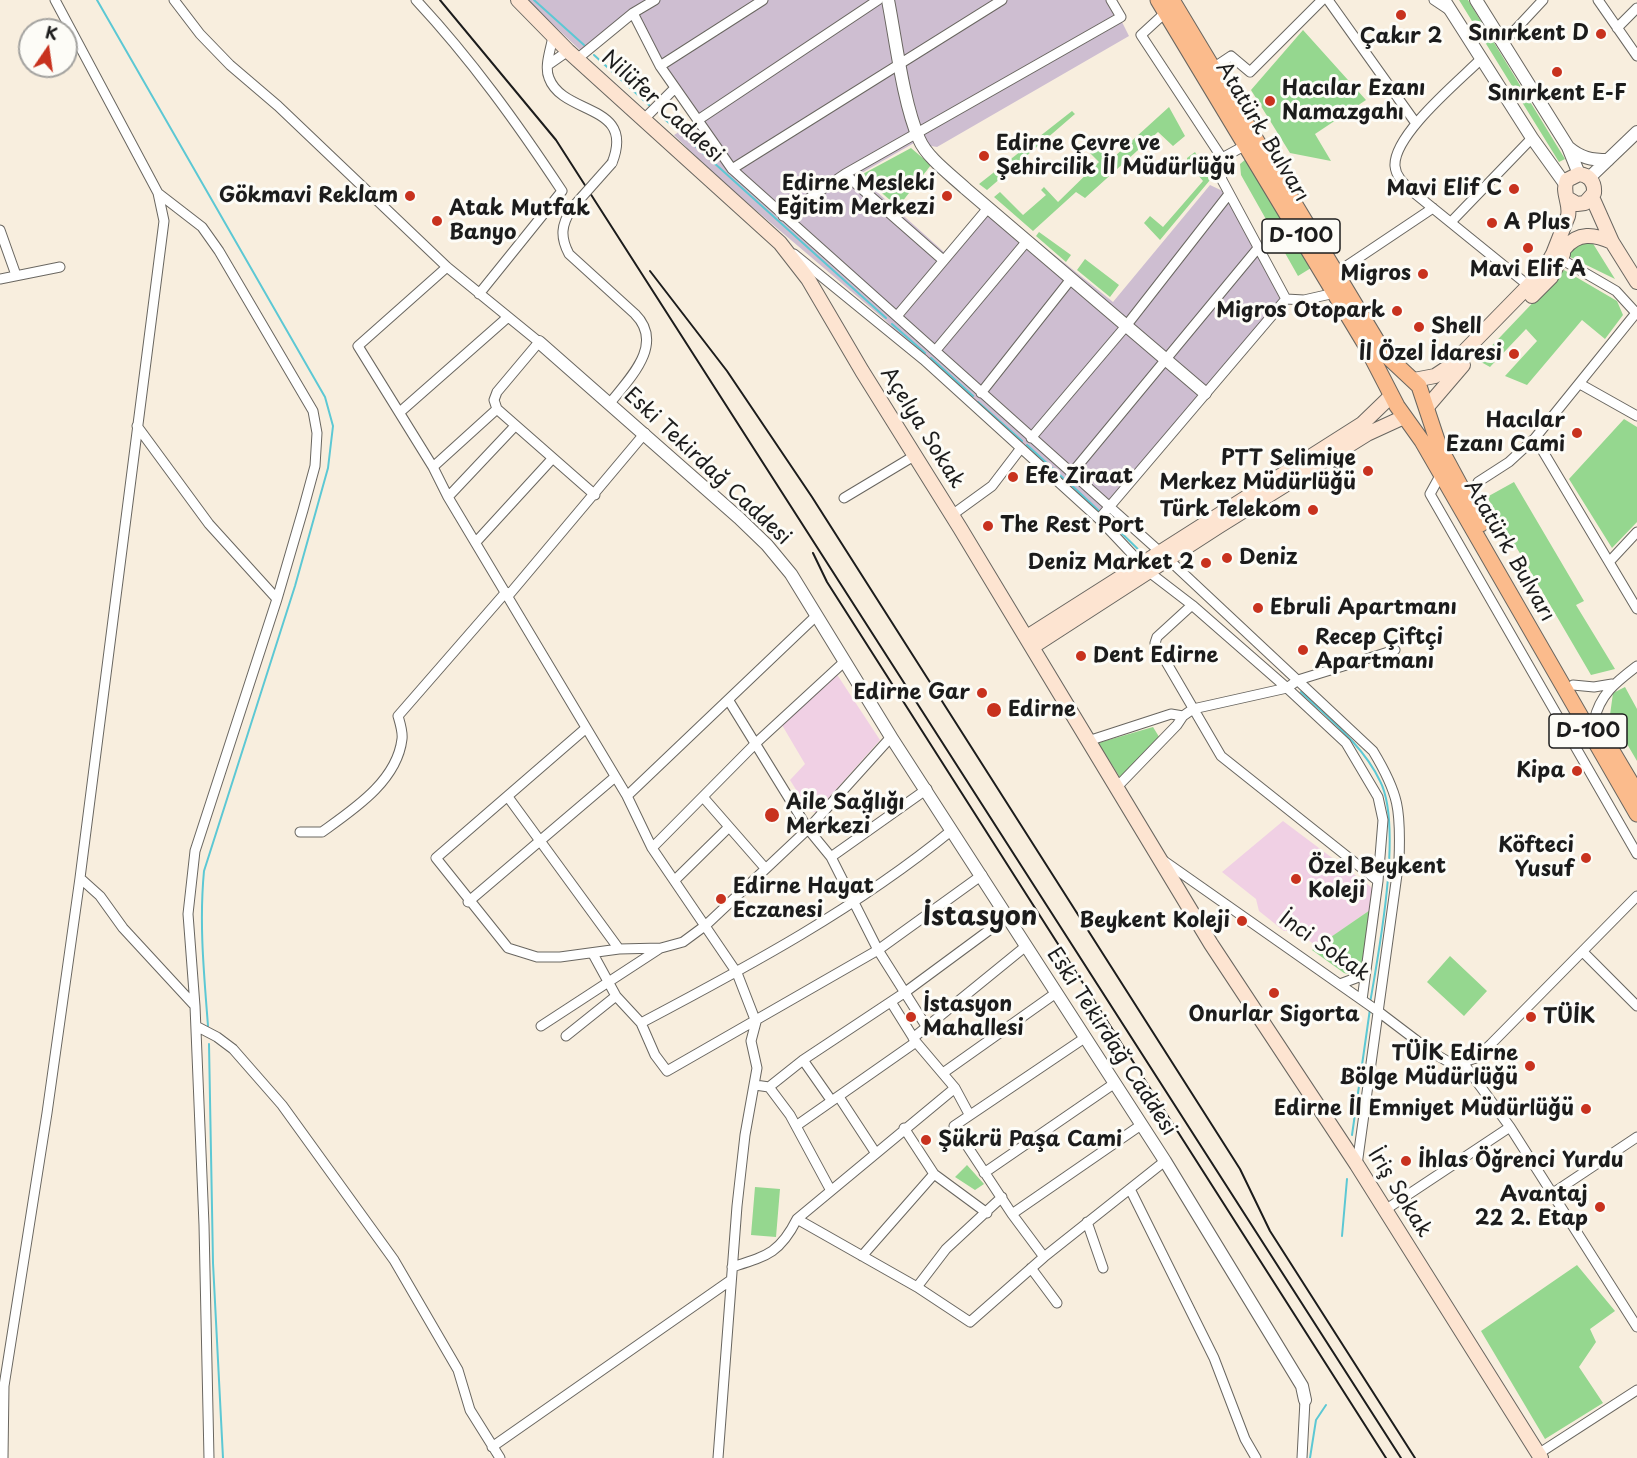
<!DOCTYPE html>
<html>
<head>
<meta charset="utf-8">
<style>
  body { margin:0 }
  #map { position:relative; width:1637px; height:1458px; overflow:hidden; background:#f8eede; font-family:"Playpen Sans",sans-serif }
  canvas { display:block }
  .north { position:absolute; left:18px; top:18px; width:60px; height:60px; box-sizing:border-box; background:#fdfcf7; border:2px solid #a3a29f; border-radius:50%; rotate:13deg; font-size:16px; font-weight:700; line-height:24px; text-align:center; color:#1c1c1c }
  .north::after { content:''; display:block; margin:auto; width:21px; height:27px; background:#c8321e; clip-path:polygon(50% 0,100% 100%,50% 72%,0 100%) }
</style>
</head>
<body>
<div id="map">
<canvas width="1637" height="1458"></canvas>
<div class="north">K</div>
</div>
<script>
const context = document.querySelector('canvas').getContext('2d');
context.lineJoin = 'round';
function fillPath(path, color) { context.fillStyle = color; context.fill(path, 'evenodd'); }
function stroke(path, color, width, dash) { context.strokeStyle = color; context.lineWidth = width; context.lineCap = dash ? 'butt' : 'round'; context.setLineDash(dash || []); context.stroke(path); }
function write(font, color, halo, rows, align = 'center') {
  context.font = font + ' "Playpen Sans",sans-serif'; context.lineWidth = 6; context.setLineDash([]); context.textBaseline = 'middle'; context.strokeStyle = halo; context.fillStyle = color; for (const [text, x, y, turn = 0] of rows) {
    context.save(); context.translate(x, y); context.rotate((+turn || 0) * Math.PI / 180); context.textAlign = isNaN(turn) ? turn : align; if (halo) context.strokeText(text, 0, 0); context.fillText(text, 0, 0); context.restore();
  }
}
fillPath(new Path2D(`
  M836,673L880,740L816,812H810L790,780L805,764L782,725Z
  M1283,821L1371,887L1375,894L1373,908L1317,947L1296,930L1284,931L1259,911L1256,899L1222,872Z`), '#f0d0e4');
fillPath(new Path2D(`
  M527,0H1111L1129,36L937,147L914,143L858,175L944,252L990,203L1113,302L1210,185L1229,194L1286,299L1099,519L924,360L885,320L718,178L674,135L698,120L632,13L580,50Z`), '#cebed1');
fillPath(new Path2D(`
  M1459,0H1468L1565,159L1559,162Z
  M1303,30L1366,100L1315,134L1331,161L1290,153L1251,90Z
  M1169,107L1185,136L1173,146L1158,132L1085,198L1076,192L1033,231L994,197L1000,192L1023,215L1046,195L1041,190L1044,187L1058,202L1099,162L1087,150L1098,140L1114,157Z
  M1072,111L1075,114L987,190L979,184Z
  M911,148L931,165L898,207L861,175Z
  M1195,152L1210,180L1160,240L1144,223L1150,216L1163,227L1203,181L1187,162V158Z
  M1246,159L1311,268L1298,276L1241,175L1240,164Z
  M1039,232L1071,255L1066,262L1036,236Z
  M1592,242L1615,279L1568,256L1574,245Z
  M1085,259L1119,285L1110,297L1077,270Z
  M1564,270L1617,301L1623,315L1605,339L1582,320L1527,385L1505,376L1537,341L1526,329L1490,367L1481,362L1482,356Z
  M1624,419L1637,427V522L1612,548L1569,479Z
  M1514,482L1584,601L1576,605L1615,669L1591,675L1487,497Z
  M1625,687L1637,709V761L1610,715L1613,693Z
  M1153,727L1161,740L1121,779L1098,743Z
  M1373,908L1361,969L1351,975L1344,973L1312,950Z
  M1450,956L1487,991L1464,1016L1427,982Z
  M967,1165L984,1184L975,1190L955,1177Z
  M755,1187L780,1189L776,1237L751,1235Z
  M1577,1265L1615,1311L1590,1329L1596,1342L1579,1367L1603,1403L1545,1439L1481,1331Z`), '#95d78f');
stroke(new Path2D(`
  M97,0L325,397L333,426L328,468L295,586L204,871C199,923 204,974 208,1026
  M534,0L584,45
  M594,55L650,106
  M660,115L677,130
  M682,134L886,318
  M892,324L925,353
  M931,358L973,396
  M978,402L1022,441
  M1027,445L1063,478
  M1067,481L1099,511
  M1109,521L1145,556
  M1301,692C1329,719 1363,745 1380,781C1403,825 1379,951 1370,1003
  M209,1044L213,1263L223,1458
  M1352,1135L1370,1009
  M1342,1236L1347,1179
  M1310,1458L1316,1420L1326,1405`), '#5cc8d4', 2);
const minor = new Path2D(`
  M174,0L200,34L230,65L278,106L447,267L539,342L497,392L494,400L497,409L595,495
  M416,0C471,59 517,123 562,191L479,294
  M1328,0L1415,122
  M1434,0L1449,10
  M1598,0L1637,56
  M1166,12L1141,35L1222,158
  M633,13L660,66L732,169L1168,559L1373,751C1399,794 1401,810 1399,860L1357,1165
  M1617,28L1637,8
  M553,36C551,49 544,66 549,78C563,116 636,103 612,163
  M1502,44L1543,0
  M577,59L633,13L655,0
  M1481,59C1459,81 1393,135 1395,166C1396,178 1406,185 1413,192L1529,286
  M548,65L568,51
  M660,66L763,0
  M1213,68L1231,56L1250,72L1322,0
  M645,118L675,88
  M698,120L878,0
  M1246,145L1222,158L1220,169L1222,180L1286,299
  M732,169L1002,0
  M845,174L943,260
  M158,193L202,227L219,251L313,411L317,433L315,466L303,510L277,599L195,851L188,914L195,1006
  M572,208C561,225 560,237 569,254L635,314C665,344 630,378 610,403
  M783,216L845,174L1121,17L1111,0
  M1451,222L1532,138
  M0,230L16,275
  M794,254L924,360L1099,519L1149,572L1192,605L1287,688L1346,743L1378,797L1383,820L1378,881L1362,1000
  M1561,259L1616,291L1637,314
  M447,267L358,346L433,467L448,497L627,796L652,848L737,973L756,1022L751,1041L757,1068L745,1135L737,1206L718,1458
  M1336,273L1433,208
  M0,279L60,267
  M1286,299L1304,300L1335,293
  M897,316L988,208
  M936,350L1027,241
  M1580,384L1637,416
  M981,393L1071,279
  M400,412L508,317
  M137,426L209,524L277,599
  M1031,438L1126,326L1229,194
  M1535,438L1637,609
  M433,467L497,409
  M1071,474L1258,248
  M1441,474L1430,494L1637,854
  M1478,482L1509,462L1535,438L1636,313
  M448,497L515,426
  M844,498L914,456
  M952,515L992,486L1021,448
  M1099,519L1286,299
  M476,542L552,459
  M1610,561L1637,532
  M508,596L645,433
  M1192,605L1157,637L1155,643L1221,756L1378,881
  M1573,685L1594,687L1612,684
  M729,701L808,829L831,857L878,950L926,1026
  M1594,721C1600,694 1616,682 1637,666
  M585,729L436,858L508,948L537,957H560L619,949L661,948L683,942L706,925L808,829L891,737
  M1088,741L1171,714L1183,716L1193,709L1287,688L1298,680L1395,650
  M1117,787L1177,725L1183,716
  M627,796L816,616
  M508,797L619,949
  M703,797L765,868
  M300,832H322C354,809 397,781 402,739C403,732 400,723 398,716L506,592
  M652,848L756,743L844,662
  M831,857L927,789
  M1164,861L1379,1012L1433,1053L1454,1065L1476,1058L1491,1044L1637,896
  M80,878L100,896L123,928L195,1006L204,1225L209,1458
  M675,880L729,827
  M468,902L615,777
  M1583,952L1637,1006
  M593,954L616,996L641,1023L655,1055L667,1071L878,950L982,875
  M1340,984L1364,975
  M891,1002L916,1042L955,1088L969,1114
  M641,1023C749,966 857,908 952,830
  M196,1026L217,1037L233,1049L282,1105L394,1260L458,1370L470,1410L500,1458
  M541,1026L659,949
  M566,1036L616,996
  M913,1038L1026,946
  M803,1060L831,1100
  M1464,1064L1510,1127L1637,1327
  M943,1073L1056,993
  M755,1085L769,1087L803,1060L904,993L1007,917
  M769,1087L790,1115L830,1189
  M839,1097L875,1152
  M796,1126L916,1042
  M904,1128L934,1174L987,1213
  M984,1173L1115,1083
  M1130,1189L1214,1358L1245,1439L1256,1458
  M1553,1193L1637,1137
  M1385,1210L1510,1127
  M1012,1214L1141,1125
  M797,1219L917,1287L970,1322L1044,1257L1165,1161
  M1087,1222L1103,1268
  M862,1256L934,1174
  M1044,1257L1012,1214L954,1126L1086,1037
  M732,1267C767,1256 780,1253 797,1219L955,1088
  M1031,1268L1057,1303
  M917,1287L946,1249L1002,1197
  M492,1447L731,1280
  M1538,1454L1637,1390
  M3,1458L4,1386L47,1113L80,878L164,221L158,193L55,0
  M1302,1458L1305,1400`);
const tertiary = new Path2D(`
  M888,0C896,41 903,102 919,139C927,158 951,175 966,189L1205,393
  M1444,0L1532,138L1565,184
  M1476,0L1568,147L1579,174
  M1568,147C1581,158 1591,160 1608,160
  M1589,178L1637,132
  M539,342L739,518L767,545L791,574L891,737L1165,1161L1302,1386L1305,1400`);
const secondary = new Path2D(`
  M518,0L568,51L780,243L808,279L862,371L960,528L1211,944L1357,1165L1541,1458
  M1592,197L1612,242L1637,282
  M1565,248C1578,232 1594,234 1612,242
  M1532,296L1551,277L1563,254
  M1414,380L1435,376L1450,366L1544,270L1553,254L1568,216C1571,203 1561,192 1567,180L1579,174C1589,175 1595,182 1594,193L1585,203L1577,204L1567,198
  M1427,407L1463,365
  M1027,637L1362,424L1391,396
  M1032,647L1219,526L1367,434L1404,417`);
const primary = new Path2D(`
  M1158,0L1365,344L1397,406L1422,441L1637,814
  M1172,0L1377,341L1387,356L1419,386L1439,446L1481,524
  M1595,722L1637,793`);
stroke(minor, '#696660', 11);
stroke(tertiary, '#696660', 14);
stroke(secondary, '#696660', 16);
stroke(primary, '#696660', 17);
stroke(minor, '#fff', 9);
stroke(tertiary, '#fff', 12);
stroke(secondary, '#fde4d1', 14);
stroke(primary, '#fbbb8c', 15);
stroke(new Path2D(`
  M440,0L556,140L1401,1458
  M650,271L727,371L812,497L1240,1169L1270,1231L1415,1458
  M813,553L827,582L1386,1458`), '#1c1c1c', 2);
const minorBridge = new Path2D(`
  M572,208L612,163`);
stroke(minorBridge, '#696660', 11, []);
stroke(minorBridge, '#fff', 9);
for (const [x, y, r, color] of [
  [1401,15,6,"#c8321e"],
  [1601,34,6,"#c8321e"],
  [1557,72,6,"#c8321e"],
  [1270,101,6,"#c8321e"],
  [984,156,6,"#c8321e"],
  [1514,189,6,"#c8321e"],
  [410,196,6,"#c8321e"],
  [947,196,6,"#c8321e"],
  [437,221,6,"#c8321e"],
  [1492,223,6,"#c8321e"],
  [1528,248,6,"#c8321e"],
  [1423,274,6,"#c8321e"],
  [1397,311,6,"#c8321e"],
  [1419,327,6,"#c8321e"],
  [1514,354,6,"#c8321e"],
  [1577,433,6,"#c8321e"],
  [1368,471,6,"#c8321e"],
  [1013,477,6,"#c8321e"],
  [1313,510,6,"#c8321e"],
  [988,526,6,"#c8321e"],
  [1227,558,6,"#c8321e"],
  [1206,563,6,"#c8321e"],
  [1258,608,6,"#c8321e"],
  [1303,650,6,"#c8321e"],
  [1081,656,6,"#c8321e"],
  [982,693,6,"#c8321e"],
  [994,710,8,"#c8321e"],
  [1577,771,6,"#c8321e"],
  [772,815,8,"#c8321e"],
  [1586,858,6,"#c8321e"],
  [1296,879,6,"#c8321e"],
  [721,899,6,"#c8321e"],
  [1242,921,6,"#c8321e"],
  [1274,993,6,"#c8321e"],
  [911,1017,6,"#c8321e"],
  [1531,1017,6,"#c8321e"],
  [1530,1066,6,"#c8321e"],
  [1586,1109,6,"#c8321e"],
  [926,1140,6,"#c8321e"],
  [1406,1161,6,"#c8321e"],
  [1600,1207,6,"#c8321e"]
]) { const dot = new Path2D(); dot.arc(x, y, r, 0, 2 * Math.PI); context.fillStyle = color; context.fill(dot); stroke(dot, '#fdfcf7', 2); }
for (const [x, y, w] of [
  [1301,236,78],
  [1588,731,78]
]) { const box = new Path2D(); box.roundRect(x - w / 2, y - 17, w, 34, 4.5); context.fillStyle = '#fdfcf7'; context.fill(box); stroke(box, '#1c1c1c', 1.5); }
write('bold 20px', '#1c1c1c', null, [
  ["D-100",1301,236],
  ["D-100",1588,731]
]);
write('bold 21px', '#1c1c1c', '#fdfcf7', [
  ["Sınırkent D",1589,34,"right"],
  ["Çakır 2",1401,37,"center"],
  ["Hacılar Ezanı",1282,89],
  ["Namazgahı",1282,113],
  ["Sınırkent E-F",1557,94,"center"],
  ["Edirne Çevre ve",996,144],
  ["Şehircilik İl Müdürlüğü",996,168],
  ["Edirne Mesleki",935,184,"right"],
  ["Eğitim Merkezi",935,208,"right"],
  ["Mavi Elif C",1502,189,"right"],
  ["Gökmavi Reklam",398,196,"right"],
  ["Atak Mutfak",449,209],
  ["Banyo",449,233],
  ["A Plus",1504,223],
  ["Mavi Elif A",1528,270,"center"],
  ["Migros",1411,274,"right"],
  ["Migros Otopark",1385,311,"right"],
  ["Shell",1431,327],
  ["İl Özel İdaresi",1502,354,"right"],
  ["Hacılar",1565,421,"right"],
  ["Ezanı Cami",1565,445,"right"],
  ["PTT Selimiye",1356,459,"right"],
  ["Merkez Müdürlüğü",1356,483,"right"],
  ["Efe Ziraat",1025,477],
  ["Türk Telekom",1301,510,"right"],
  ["The Rest Port",1000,526],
  ["Deniz",1239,558],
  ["Deniz Market 2",1194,563,"right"],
  ["Ebruli Apartmanı",1270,608],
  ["Recep Çiftçi",1315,638],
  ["Apartmanı",1315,662],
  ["Dent Edirne",1093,656],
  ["Edirne Gar",970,693,"right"],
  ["Edirne",1008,710],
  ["Kipa",1565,771,"right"],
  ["Aile Sağlığı",786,803],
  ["Merkezi",786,827],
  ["Köfteci",1574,846,"right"],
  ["Yusuf",1574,870,"right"],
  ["Özel Beykent",1308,867],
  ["Koleji",1308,891],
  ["Edirne Hayat",733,887],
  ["Eczanesi",733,911],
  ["Beykent Koleji",1230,921,"right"],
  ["İstasyon",923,1005],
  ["Mahallesi",923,1029],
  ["Onurlar Sigorta",1274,1015,"center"],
  ["TÜİK",1543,1017],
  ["TÜİK Edirne",1518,1054,"right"],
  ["Bölge Müdürlüğü",1518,1078,"right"],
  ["Edirne İl Emniyet Müdürlüğü",1574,1109,"right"],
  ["Şükrü Paşa Cami",938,1140],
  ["İhlas Öğrenci Yurdu",1418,1161],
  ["Avantaj",1588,1195,"right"],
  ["22 2. Etap",1588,1219,"right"]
], 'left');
write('21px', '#1c1c1c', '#fdfcf7', [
  ["Nilüfer Caddesi",662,107,42],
  ["Atatürk Bulvarı",1262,132,59],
  ["Açelya Sokak",922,428,58],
  ["Eski Tekirdağ Caddesi",707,467,43],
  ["Atatürk Bulvarı",1509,551,60],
  ["İnci Sokak",1324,947,35],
  ["Eski Tekirdağ Caddesi",1111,1042,57],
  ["İriş Sokak",1399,1193,58]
]);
write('bold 27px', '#1c1c1c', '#fdfcf7', [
  ["İstasyon",980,918]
]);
</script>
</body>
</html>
